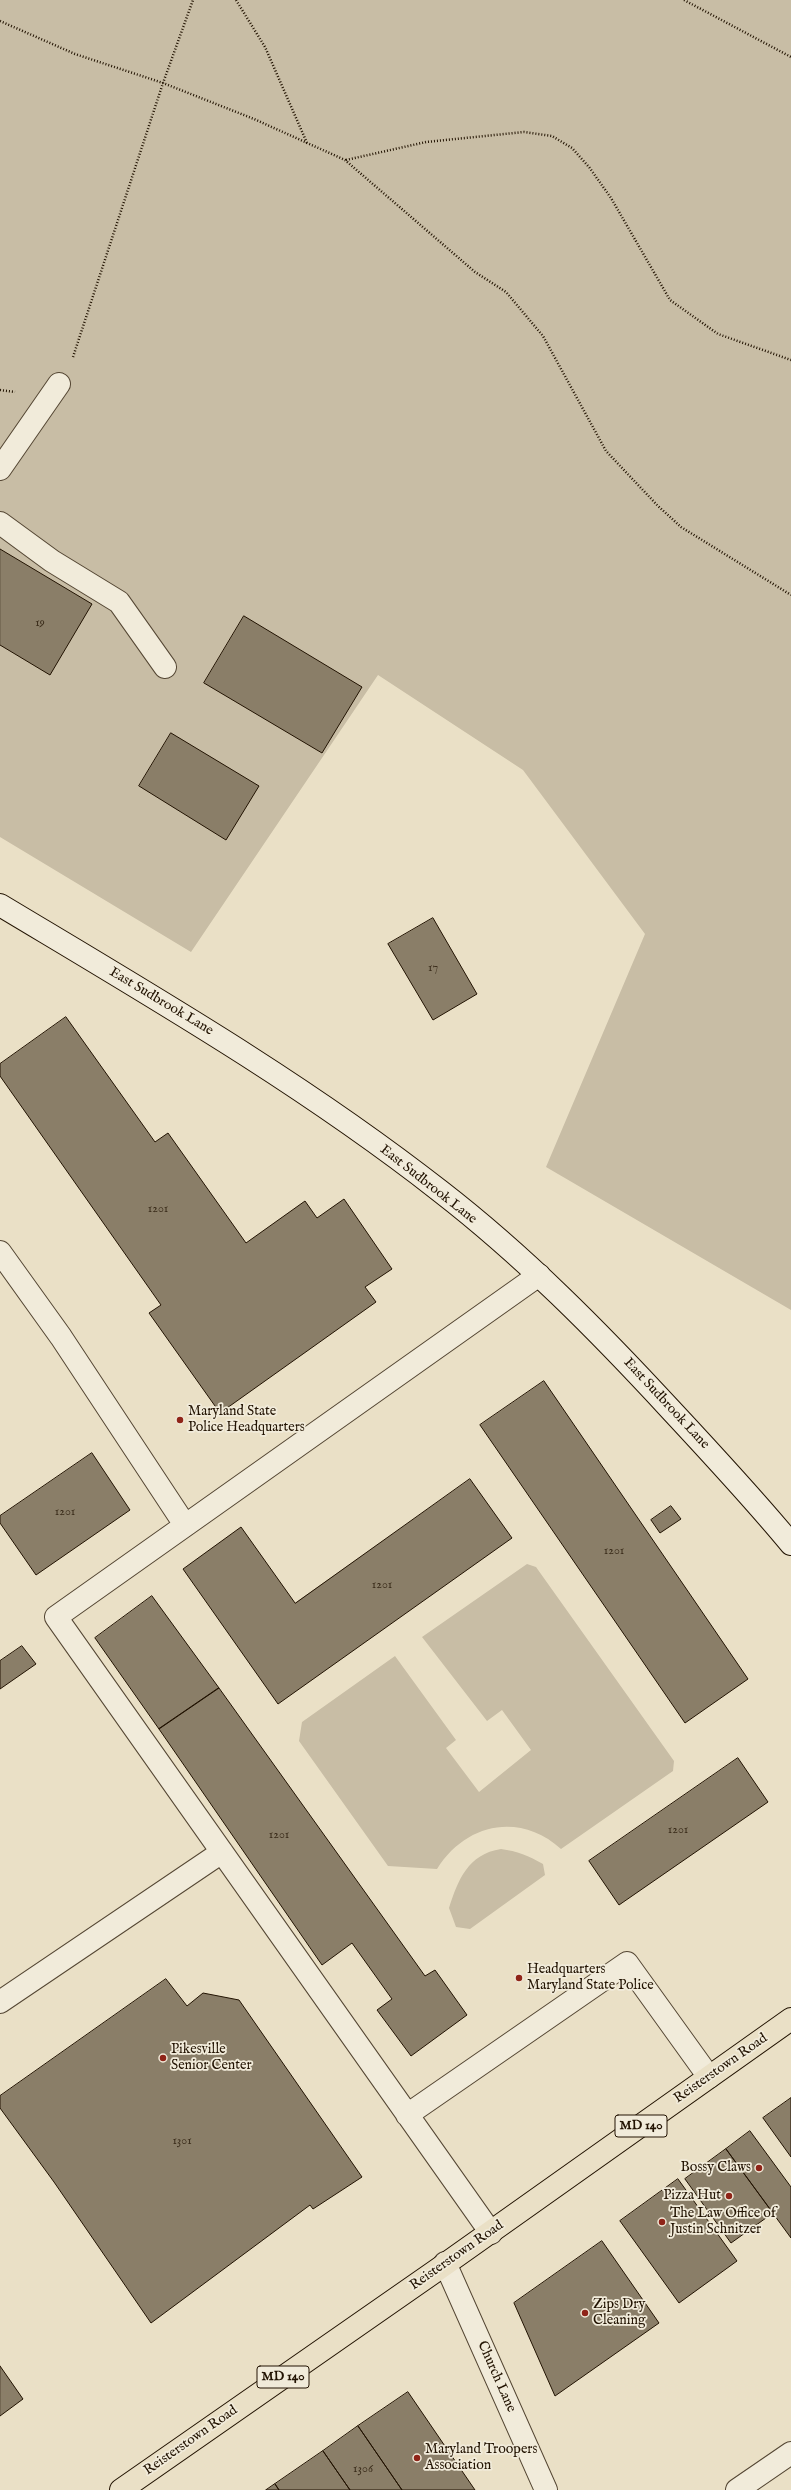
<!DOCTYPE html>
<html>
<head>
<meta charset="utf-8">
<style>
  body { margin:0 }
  canvas { display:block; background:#eae0c6 }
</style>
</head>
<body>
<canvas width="791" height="2490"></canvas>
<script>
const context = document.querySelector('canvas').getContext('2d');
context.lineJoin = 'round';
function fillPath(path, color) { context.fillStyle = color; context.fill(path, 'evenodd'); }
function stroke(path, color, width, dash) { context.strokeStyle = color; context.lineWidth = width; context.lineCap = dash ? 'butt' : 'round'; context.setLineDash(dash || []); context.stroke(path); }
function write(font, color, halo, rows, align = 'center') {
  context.font = font + ' "IM FELL English",serif'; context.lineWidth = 3.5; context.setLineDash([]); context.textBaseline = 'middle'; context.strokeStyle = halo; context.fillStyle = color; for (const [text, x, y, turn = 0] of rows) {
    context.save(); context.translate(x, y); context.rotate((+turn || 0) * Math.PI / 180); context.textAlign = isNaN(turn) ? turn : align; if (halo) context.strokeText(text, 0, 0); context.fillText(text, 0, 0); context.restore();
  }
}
fillPath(new Path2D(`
  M0,0H791V1310L546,1167L645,934L523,770L378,675L191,952L0,837Z
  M527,1564L536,1567L674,1761L673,1771L561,1849C520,1812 466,1823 437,1869L388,1866L299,1741L302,1722L395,1656L456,1740L446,1748L479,1792L531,1750L502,1710L487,1721L422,1637Z
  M501,1849C517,1851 529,1856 543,1864L545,1875L470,1929L456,1927L449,1908C458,1880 468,1854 501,1849Z`), '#c8bda5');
const building = new Path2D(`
  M0,549L92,604L50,675L0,645Z
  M244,616L362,687L322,753L204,683Z
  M171,733L259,786L226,840L139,786Z
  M433,918L477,994L433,1020L388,944Z
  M66,1017L155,1142L168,1133L246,1243L305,1201L317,1218L344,1199L392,1269L365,1287L376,1302L220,1413L149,1313L161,1305L0,1076V1064Z
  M544,1381L748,1679L685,1723L480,1425Z
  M92,1453L130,1510L36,1575L0,1523V1516Z
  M470,1479L512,1538L278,1704L183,1569L241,1527L295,1603Z
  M671,1506L681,1519L660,1533L651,1520Z
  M152,1596L219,1688L159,1729L95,1638Z
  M22,1646L36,1664L0,1689V1661Z
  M219,1688L425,1976L435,1970L467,2015L411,2056L377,2010L392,1999L352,1943L322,1965L159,1729Z
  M738,1758L768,1802L619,1905L589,1861Z
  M166,1979L187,2006L203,1993L239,2000L362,2177L313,2209L310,2205L151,2323L54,2182L0,2108V2096Z
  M791,2098V2157L763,2118Z
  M750,2131L791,2187V2238L726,2149Z
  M726,2149L773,2213L731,2243L685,2179Z
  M678,2179L737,2261L679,2303L620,2221Z
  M602,2241L659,2323L555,2396L514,2303Z
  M0,2366L23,2399L0,2416Z
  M408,2392L475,2490H402L358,2426Z
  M358,2426L402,2490H350L323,2451Z
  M323,2451L350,2490H279L275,2484Z
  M275,2484L279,2490H266Z`);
fillPath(building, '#8a7e68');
stroke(building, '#221302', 1);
const lane = new Path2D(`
  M0,469L59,384
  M0,523L52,561L119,602L165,667
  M0,1252L61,1337L185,1525
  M0,2002L222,1852
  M407,2115L627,1963L709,2077
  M491,2233L56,1617L539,1275`);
const street = new Path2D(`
  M445,2263L546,2490
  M737,2490L791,2453`);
const secondary = new Path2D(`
  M0,905C150,995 302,1083 440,1191C524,1256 599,1332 671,1410C712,1454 753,1498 791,1544`);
const primary = new Path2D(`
  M121,2490L437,2270L791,2019`);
stroke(lane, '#544633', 24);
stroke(street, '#544633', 24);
stroke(secondary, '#221302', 24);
stroke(primary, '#221302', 24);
stroke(new Path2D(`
  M236,0L265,47L307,143
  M684,0L791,57
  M0,21L75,54L163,83L254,119L345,160L475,272L506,292L543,336L606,451L658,506L681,527L791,595
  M346,160L426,142L524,132L552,136L572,148L589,167L611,198L670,300L718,334L791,360
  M73,357L163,83L193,0
  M0,390L15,392`), '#221302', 2.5, [1, 2]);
stroke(lane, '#f1ebda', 22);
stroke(street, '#f1ebda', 22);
stroke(secondary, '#f1ebda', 22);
stroke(primary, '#eae0c6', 22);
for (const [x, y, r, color] of [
  [180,1420,4,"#8f2418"],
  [519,1978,4,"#8f2418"],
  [163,2058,4,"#8f2418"],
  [759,2168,4,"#8f2418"],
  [729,2196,4,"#8f2418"],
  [662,2222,4,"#8f2418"],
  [585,2313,4,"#8f2418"],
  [417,2458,4,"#8f2418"]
]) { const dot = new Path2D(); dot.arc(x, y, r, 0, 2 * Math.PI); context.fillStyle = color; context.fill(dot); stroke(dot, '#f1ebda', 1.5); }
write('12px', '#3c2e1c', null, [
  ["19",40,624],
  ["17",433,969],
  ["1201",158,1210],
  ["1201",65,1513],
  ["1201",614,1552],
  ["1201",382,1586],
  ["1201",678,1831],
  ["1201",279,1836],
  ["1301",182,2142],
  ["1306",363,2470]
]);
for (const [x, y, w] of [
  [641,2126,52],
  [283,2377,52]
]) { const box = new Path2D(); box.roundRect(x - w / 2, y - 11, w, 22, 3); context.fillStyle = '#f1ebda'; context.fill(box); stroke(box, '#221302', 1); }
write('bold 13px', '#221302', null, [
  ["MD 140",641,2126],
  ["MD 140",283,2377]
]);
write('14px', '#221302', '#f1ebda', [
  ["East Sudbrook Lane",161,1002,31],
  ["East Sudbrook Lane",428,1185,38],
  ["East Sudbrook Lane",666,1404,47],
  ["Reisterstown Road",721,2069,-35],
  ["Reisterstown Road",457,2256,-35],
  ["Church Lane",496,2377,66],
  ["Reisterstown Road",191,2441,-35]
]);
write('14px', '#221302', '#f1ebda', [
  ["Maryland State",188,1412],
  ["Police Headquarters",188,1428],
  ["Headquarters",527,1970],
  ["Maryland State Police",527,1986],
  ["Pikesville",171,2050],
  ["Senior Center",171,2066],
  ["Bossy Claws",751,2168,"right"],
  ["Pizza Hut",721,2196,"right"],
  ["The Law Office of",670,2214],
  ["Justin Schnitzer",670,2230],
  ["Zips Dry",593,2305],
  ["Cleaning",593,2321],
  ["Maryland Troopers",425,2450],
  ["Association",425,2466]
], 'left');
</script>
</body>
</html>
